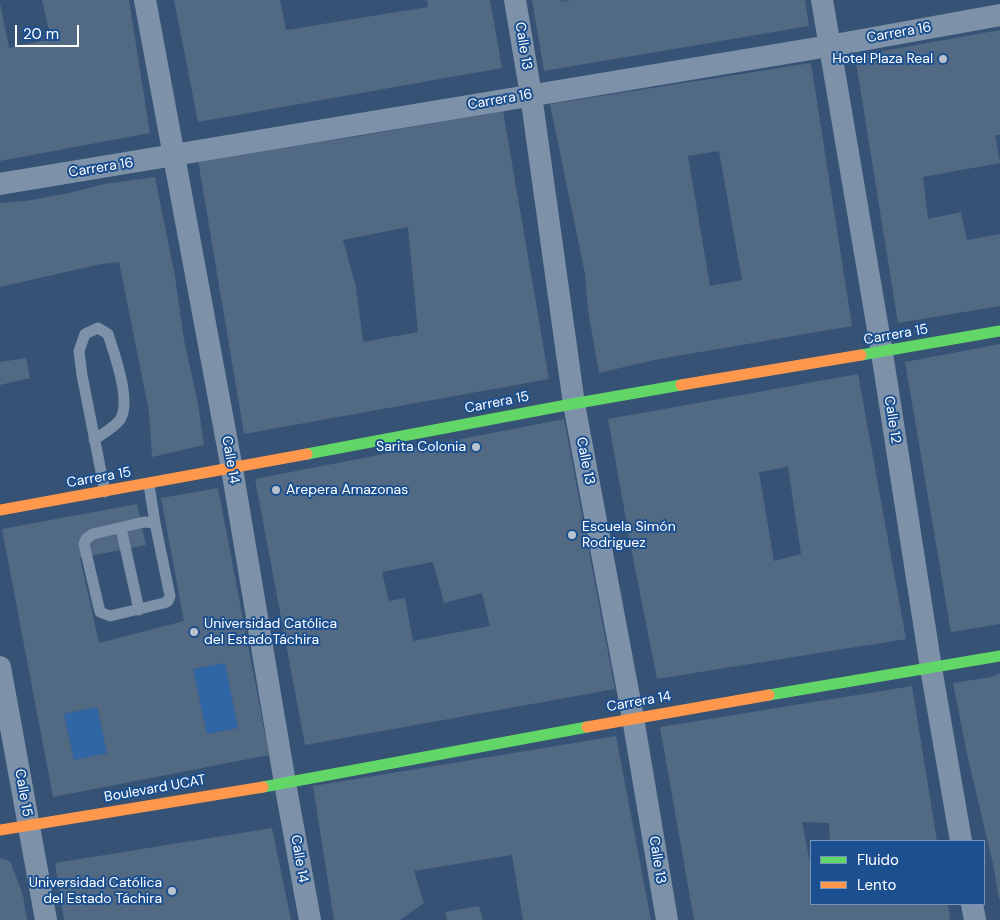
<!DOCTYPE html>
<html>
<head>
<meta charset="utf-8">
<style>
  body { margin:0 }
  #map { position:relative; width:1000px; height:920px; overflow:hidden; background:#365274; font-family:"DM Sans",sans-serif }
  canvas { display:block }
  .legend { position:absolute; left:810px; top:840px; width:175px; height:65px; box-sizing:border-box; background:#1b4f8f; border:1px solid #7695bc; margin:0; padding:6px 9px; list-style:none; font-size:15px; color:#fff }
  .legend li { display:flex; align-items:center; gap:10px; height:25px }
  .legend b { width:25px; border:1px solid #7695bc }
  .scale { position:absolute; left:15px; top:25px; width:64px; height:22px; box-sizing:border-box; border:2px solid #fff; border-top:0; padding-left:6px; font-size:15px; line-height:18px; white-space:nowrap; color:#fff; -webkit-text-stroke:4px #1b4f8f; paint-order:stroke }
</style>
</head>
<body>
<div id="map">
<canvas width="1000" height="920"></canvas>
<ul class="legend">
<li><b style="height:6px;background:#63d668"></b>Fluido</li>
<li><b style="height:6px;background:#ff974d"></b>Lento</li>
</ul>
<div class="scale">20 m</div>
</div>
<script>
const context = document.querySelector('canvas').getContext('2d');
context.lineJoin = 'round';
function fillPath(path, color) { context.fillStyle = color; context.fill(path, 'evenodd'); }
function stroke(path, color, width, dash) { context.strokeStyle = color; context.lineWidth = width; context.lineCap = dash ? 'butt' : 'round'; context.setLineDash(dash || []); context.stroke(path); }
function write(font, color, halo, rows, align = 'center') {
  context.font = font + ' "DM Sans",sans-serif'; context.lineWidth = 4; context.setLineDash([]); context.textBaseline = 'middle'; context.strokeStyle = halo; context.fillStyle = color; for (const [text, x, y, turn = 0] of rows) {
    context.save(); context.translate(x, y); context.rotate((+turn || 0) * Math.PI / 180); context.textAlign = isNaN(turn) ? turn : align; if (halo) context.strokeText(text, 0, 0); context.fillText(text, 0, 0); context.restore();
  }
}
fillPath(new Path2D(`
  M225,663L238,728L207,734L193,669Z
  M97,707L107,753L74,760L64,714Z`), '#2f66a5');
fillPath(new Path2D(`
  M42,0H129L150,133L0,161V3L9,48L51,39Z
  M174,0H280L286,30L428,7L427,0H490L502,68L198,122Z
  M532,0H563L559,2L572,0H805L809,26L544,71Z
  M1000,30V135H995L1000,163L923,177L928,219L961,212L967,240L1000,234V306L898,323L855,56Z
  M811,63L852,326L654,360L599,373L588,310L585,274L550,104ZM719,151L742,280L710,286L688,156Z
  M503,111L549,379L244,434L198,160L353,137ZM408,227L418,332L363,342L356,287L343,240Z
  M155,177L175,276L184,340L198,404L204,445L152,457L149,412L119,262L101,264L0,287V203L26,201L69,193L104,184Z
  M1000,344V624L951,632L905,362Z
  M26,358L30,378L0,385V362Z
  M858,374L906,639L657,679L632,553L608,419ZM788,467L801,554L774,561L759,472Z
  M564,419L615,689L305,745L255,479ZM433,562L444,603L482,593L490,626L413,641L405,598L389,601L382,572Z
  M218,488L269,755L53,797L2,529L137,504L146,545L80,558L99,643L184,621L161,498ZM225,663L238,728L207,734L193,669ZM97,707L107,753L74,760L64,714Z
  M1000,673V899H999L993,864L967,754L953,683L992,677Z
  M912,686L937,841H830L829,823L802,822L811,868V904H948L950,920H694L660,727Z
  M616,736L651,920H523L512,855L414,871L424,903L400,920H334L313,786Z
  M272,828L291,920H64L55,863Z
  M0,858L10,861L23,895L27,920H0Z
  M479,906L483,920H447L445,912Z`), '#526984');
stroke(new Path2D(`
  M94,440C102,434 113,428 119,421C133,404 114,353 108,334L98,328L85,334L79,351L82,375L105,492
  M149,485L155,523
  M144,522L155,523L170,596L168,601L164,603L110,616L100,612L84,544L86,539L93,534Z
  M121,528L139,610`), '#7d92a8', 11);
stroke(new Path2D(`
  M145,0L232,469L285,783L310,920
  M515,0L531,95L574,404L633,718L667,920
  M822,0L882,353L931,668L961,841
  M0,184L829,46L1000,15
  M0,667L46,920
  M972,904L975,920`), '#7d92a8', 22);
stroke(new Path2D(`
  M861,355L1000,331
  M307,454L572,404L681,385
  M769,695L1000,656
  M263,787L587,727`), '#63d668', 11);
stroke(new Path2D(`
  M681,385L861,355
  M0,510L307,454
  M587,727L769,695
  M0,830L263,787`), '#ff974d', 11);
for (const [x, y, r, color] of [
  [943,59,5,"#b9c2ce"],
  [476,447,5,"#b9c2ce"],
  [276,490,5,"#b9c2ce"],
  [572,535,5,"#b9c2ce"],
  [194,632,5,"#b9c2ce"],
  [172,891,5,"#b9c2ce"]
]) { const dot = new Path2D(); dot.arc(x, y, r, 0, 2 * Math.PI); context.fillStyle = color; context.fill(dot); stroke(dot, '#1b4f8f', 2); }
write('14px', '#fff', '#1b4f8f', [
  ["Carrera 16",899,33,-10],
  ["Calle 13",523,46,81],
  ["Carrera 16",500,100,-10],
  ["Carrera 16",101,168,-9],
  ["Carrera 15",896,335,-10],
  ["Carrera 15",497,403,-11],
  ["Calle 12",892,420,81],
  ["Calle 14",230,460,80],
  ["Calle 13",585,461,79],
  ["Carrera 15",99,478,-10],
  ["Carrera 14",639,702,-10],
  ["Boulevard UCAT",155,789,-10],
  ["Calle 15",23,793,80],
  ["Calle 14",299,859,80],
  ["Calle 13",657,860,81]
]);
write('14px', '#fff', '#1b4f8f', [
  ["Hotel Plaza Real",933,59],
  ["Sarita Colonia",466,447],
  ["Arepera Amazonas",286,490,"left"],
  ["Escuela Simón",582,527,"left"],
  ["Rodriguez",582,543,"left"],
  ["Universidad Católica",204,624,"left"],
  ["del EstadoTáchira",204,640,"left"],
  ["Universidad Católica",162,883],
  ["del Estado Táchira",162,899]
], 'right');
</script>
</body>
</html>
